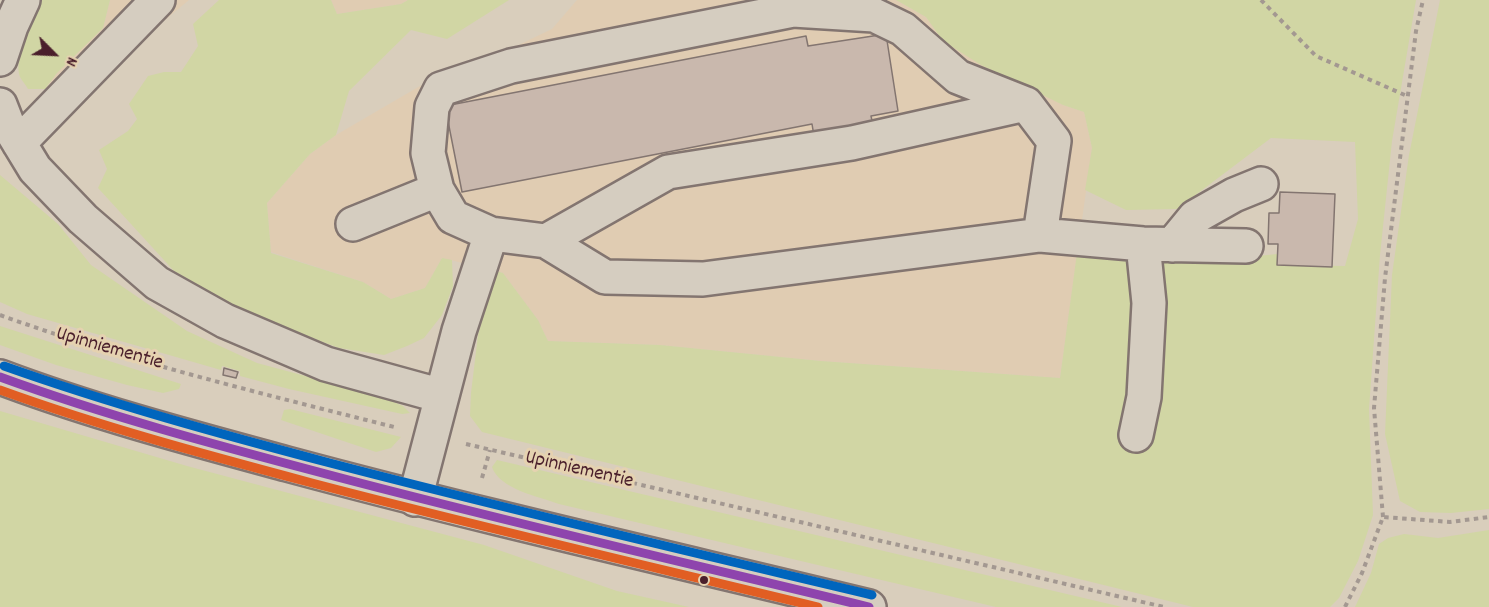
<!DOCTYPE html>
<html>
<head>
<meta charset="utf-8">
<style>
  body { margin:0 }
  #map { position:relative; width:1489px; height:607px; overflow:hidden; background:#d9cebc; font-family:Dekko,sans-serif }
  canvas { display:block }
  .north { position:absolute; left:24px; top:24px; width:60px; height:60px; -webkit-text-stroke:4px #e5d2b0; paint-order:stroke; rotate:114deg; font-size:16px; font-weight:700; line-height:24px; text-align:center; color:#4a1f2b }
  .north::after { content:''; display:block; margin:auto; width:21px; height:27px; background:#4a1f2b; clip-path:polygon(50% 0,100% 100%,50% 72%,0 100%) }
</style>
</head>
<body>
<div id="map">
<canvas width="1489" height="607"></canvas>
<div class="north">N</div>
</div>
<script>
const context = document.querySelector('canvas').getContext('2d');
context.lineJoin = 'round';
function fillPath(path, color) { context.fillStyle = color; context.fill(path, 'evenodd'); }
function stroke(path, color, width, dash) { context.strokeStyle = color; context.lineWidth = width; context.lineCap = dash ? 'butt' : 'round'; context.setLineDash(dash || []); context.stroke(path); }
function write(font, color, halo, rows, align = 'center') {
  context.font = font + ' Dekko,sans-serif'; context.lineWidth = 6; context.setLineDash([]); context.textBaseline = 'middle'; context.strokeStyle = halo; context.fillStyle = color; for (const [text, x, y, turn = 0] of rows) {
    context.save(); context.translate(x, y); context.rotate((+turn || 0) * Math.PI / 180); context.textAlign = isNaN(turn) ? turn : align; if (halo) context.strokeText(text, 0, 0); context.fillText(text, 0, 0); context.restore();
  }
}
fillPath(new Path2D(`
  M110,0H189L136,44L70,113L45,89L57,73L103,28Z
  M331,0H408L401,4L337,14Z
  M577,0H896L926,17L943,41L1063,105L1084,112L1092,148L1060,378L821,361L660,345L548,341L538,320L503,273L442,258L425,288L391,299L363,282L271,252L267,203L310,154L336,135L420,86L481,63L552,29Z`), '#e0ccb2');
fillPath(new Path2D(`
  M39,0H110L103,28L57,73L45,89H28C26,85 22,81 20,77C13,59 32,17 39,0Z
  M219,0H331L337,14L401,4L408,0H509L447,39L411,30L349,91L336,135L310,154L267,203L271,253L363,282L391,299L425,288L442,258L452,260L453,286L442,315L424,338L407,346L384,355L339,348L253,316L174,271L98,188L107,169L99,150L128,131L137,119L129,104L148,76L164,72H181L198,46L193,24Z
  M896,0H1416L1392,141L1380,255L1369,409L1373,515L1358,561L1339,598L1330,607H1193L482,432L470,416L471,393L478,335L495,271L503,273L538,320L548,341L660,345L821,361L1060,378L1077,253L1136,255L1134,363L1164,381L1158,257L1239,258L1277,254L1278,265L1345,266L1358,219L1355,142L1271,138L1177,209L1126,210L1085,190L1092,148L1084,112L1063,105L981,65L943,41L926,17Z
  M1440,0H1489V509L1451,513L1420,512L1400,501L1385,434L1392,275L1409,155Z
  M0,175L58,224L91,265L187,331L257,363L380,396L403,406L410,413L402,414L289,389L240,376V371L222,366L221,370L27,314L0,302Z
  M0,326L181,384L179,389L163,393L127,385L56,365L0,345Z
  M290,409L401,437L391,448L376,452L281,420L284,410Z
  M0,411L187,466L484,545L617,591L689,607H0Z
  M497,460L1122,607H996L559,504C540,497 499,489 492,467Z
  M1489,530V607H1355L1371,573L1379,544L1388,538L1404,534L1438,538Z`), '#d1d6a4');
const building = new Path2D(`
  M886,34L898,111L871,116L873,125L814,136L812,124L462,192L445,106L806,36L808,46Z
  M1280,192L1335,194L1332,267L1277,265L1278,244H1268L1269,213H1279Z
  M224,368L238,372L236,378L223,375Z`);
fillPath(building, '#c9b8ad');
stroke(building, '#837570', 1.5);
const minor = new Path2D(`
  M0,59L11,26L23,0
  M0,105L7,123L35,169L83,219L157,283L225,321L326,364L442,396
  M19,143L158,0
  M353,224L437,190
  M1040,235L1143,244L1246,246
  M546,241L605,277L703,279L1040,235L1054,141L1026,104L958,77L903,29L874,15L793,10L511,66L441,89L432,107L428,153L437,190L453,217L491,234L546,241L668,172L852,143L1026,104
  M1172,245L1195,217L1234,195L1261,184
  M1136,435L1144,397L1149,303L1143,244
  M415,499L459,331L491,234`);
const major = new Path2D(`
  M0,377C93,412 191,438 287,464C480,516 675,560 869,607`);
stroke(minor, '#837570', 38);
stroke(major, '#837570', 38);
stroke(new Path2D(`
  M1261,0L1316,56L1407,96
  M0,315C130,362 264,394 398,428
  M466,444L1164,607
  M482,478L490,450
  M1383,517L1374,408L1385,278L1416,31L1423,0
  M1345,607L1362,573L1383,517L1450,522L1489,517`), '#a39891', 4, [4.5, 4.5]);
stroke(minor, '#d5cdc0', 33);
stroke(major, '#d5cdc0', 33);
stroke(new Path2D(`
  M0,377C107,416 216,445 326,474C506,522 688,563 869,607`), '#8e44ad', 9);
stroke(new Path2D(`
  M0,390C102,427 207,455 312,483C480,527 649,566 818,607`), '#e15e23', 9);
stroke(new Path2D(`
  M4,366C111,404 220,434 330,463C510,510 691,552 872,595`), '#0065bd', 9);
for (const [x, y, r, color] of [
  [704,580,5,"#4a1f2b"]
]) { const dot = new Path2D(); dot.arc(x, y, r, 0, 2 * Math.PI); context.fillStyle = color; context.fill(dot); stroke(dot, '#e5d2b0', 2); }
write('21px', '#4a1f2b', '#e5d2b0', [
  ["Upinniementie",109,350,16],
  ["Upinniementie",579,471,13]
]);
</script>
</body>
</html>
